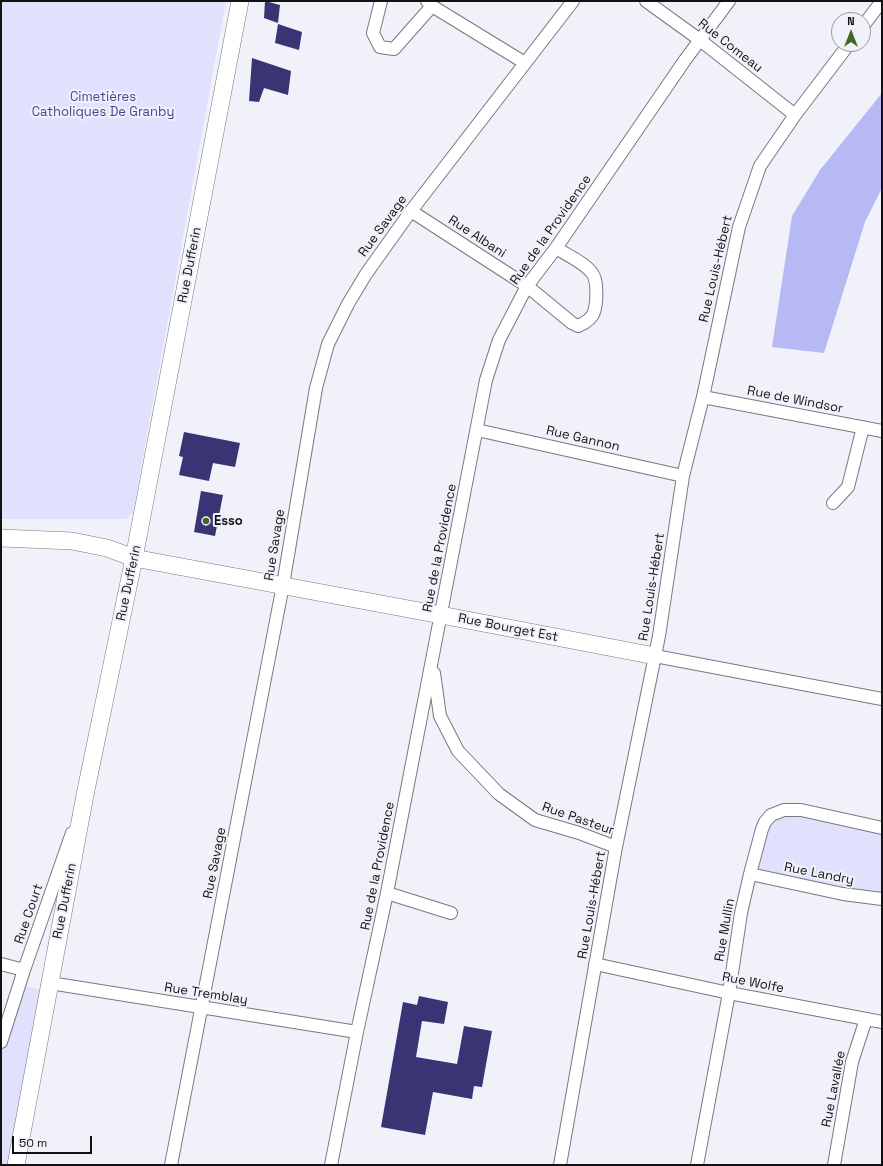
<!DOCTYPE html>
<html>
<head>
<meta charset="utf-8">
<style>
  body { margin:0 }
  #map { position:relative; width:883px; height:1166px; overflow:hidden; background:#f1f1fa; font-family:"Space Grotesk",sans-serif }
  canvas { display:block }
  .frame { position:absolute; inset:0; border:2px solid #121215; pointer-events:none }
  .north { position:absolute; left:831px; top:12px; width:40px; height:40px; box-sizing:border-box; background:#f1f1fa; border:1px solid #98989e; border-radius:50%; rotate:0deg; font-size:11px; font-weight:700; line-height:16px; text-align:center; color:#121215 }
  .north::after { content:''; display:block; margin:auto; width:14px; height:18px; background:#416721; clip-path:polygon(50% 0,100% 100%,50% 72%,0 100%) }
  .scale { position:absolute; left:12px; top:1136px; width:80px; height:18px; box-sizing:border-box; border:2px solid #121215; border-top:0; padding-left:5px; font-size:12px; line-height:14px; white-space:nowrap; color:#121215; -webkit-text-stroke:3px #f1f1fa; paint-order:stroke }
</style>
</head>
<body>
<div id="map">
<canvas width="883" height="1166"></canvas>
<div class="frame"></div>
<div class="north">N</div>
<div class="scale">50 m</div>
</div>
<script>
const context = document.querySelector('canvas').getContext('2d');
context.lineJoin = 'round';
function fillPath(path, color) { context.fillStyle = color; context.fill(path, 'evenodd'); }
function stroke(path, color, width, dash) { context.strokeStyle = color; context.lineWidth = width; context.lineCap = dash ? 'butt' : 'round'; context.setLineDash(dash || []); context.stroke(path); }
function write(font, color, halo, rows, align = 'center') {
  context.font = font + ' "Space Grotesk",sans-serif'; context.lineWidth = 4; context.setLineDash([]); context.textBaseline = 'middle'; context.strokeStyle = halo; context.fillStyle = color; for (const [text, x, y, turn = 0] of rows) {
    context.save(); context.translate(x, y); context.rotate((+turn || 0) * Math.PI / 180); context.textAlign = isNaN(turn) ? turn : align; if (halo) context.strokeText(text, 0, 0); context.fillText(text, 0, 0); context.restore();
  }
}
fillPath(new Path2D(`
  M1,1H226L133,512L126,519H1Z
  M796,807L882,822V898L752,869L758,825Z
  M19,985L49,991L14,1165H1V1043Z`), '#dfe1fd');
fillPath(new Path2D(`
  M882,93V188L865,222L824,353L772,347L792,216L820,170Z`), '#b7b9f5');
fillPath(new Path2D(`
  M265,1L280,5L278,23L264,18Z
  M278,24L302,32L299,50L275,43Z
  M252,58L291,71L288,95L264,88L259,102L249,101Z
  M184,432L240,443L235,467L213,463L209,481L179,475L183,457L179,456Z
  M201,491L223,495L215,536L194,532Z
  M419,996L448,1002L444,1024L422,1021L416,1057L457,1064L464,1026L492,1031L482,1087L474,1086L472,1099L433,1092L425,1135L381,1127L403,1002L417,1005Z`), '#393474');
const street = new Path2D(`
  M381,1L373,33L380,47L394,49L432,6
  M427,1L432,6L525,63
  M646,1L700,40L795,115
  M863,26L882,1
  M411,211L527,286L572,323L578,326C585,323 592,319 594,312C597,303 598,280 592,273C585,263 567,255 556,248
  M703,397L882,431
  M477,430L683,476
  M833,503L848,487L863,427
  M655,656L882,699
  M434,673L440,716L458,751L499,794L535,820L579,833L616,847
  M750,874L843,894L882,899
  M387,893L451,913
  M1,964L24,970
  M595,964L729,993L882,1022
  M50,983L357,1032
  M1,1042L24,970L72,833
  M171,1165L283,585L316,388L328,344L348,304L366,274L411,211L573,1
  M331,1165L357,1032L387,893L486,380L499,340L527,286L556,248L685,60L729,1
  M560,1165L616,847L659,636L683,476L703,397L739,227L760,166L795,115L849,44
  M697,1165L729,993L741,913L750,874L762,829L765,822L771,815L784,810H801L882,828
  M834,1165L852,1062L866,1019`);
const secondary = new Path2D(`
  M1,538L72,541L107,548L134,558L441,615L655,656
  M16,1165L85,795L134,558L240,1`);
stroke(street, '#777880', 14);
stroke(secondary, '#777880', 18);
stroke(street, '#fff', 12);
stroke(secondary, '#fff', 17);
for (const [x, y, r, color] of [
  [206,521,4,"#416721"]
]) { const dot = new Path2D(); dot.arc(x, y, r, 0, 2 * Math.PI); context.fillStyle = color; context.fill(dot); stroke(dot, '#f1f1fa', 1.5); }
write('13px', '#121215', '#f1f1fa', [
  ["Rue Comeau",730,46,38],
  ["Rue Savage",383,226,-54],
  ["Rue de la Providence",551,230,-55],
  ["Rue Albani",477,237,33],
  ["Rue Dufferin",190,265,-79],
  ["Rue Louis-Hébert",716,269,-77],
  ["Rue de Windsor",795,400,11],
  ["Rue Gannon",583,439,13],
  ["Rue Savage",275,545,-81],
  ["Rue de la Providence",440,548,-79],
  ["Rue Dufferin",129,583,-78],
  ["Rue Louis-Hébert",652,587,-81],
  ["Rue Bourget Est",508,628,11],
  ["Rue Pasteur",578,819,19],
  ["Rue Savage",215,863,-79],
  ["Rue de la Providence",378,866,-79],
  ["Rue Landry",819,874,11],
  ["Rue Dufferin",65,901,-79],
  ["Rue Louis-Hébert",592,905,-80],
  ["Rue Court",29,914,-71],
  ["Rue Mullin",725,930,-80],
  ["Rue Wolfe",753,983,11],
  ["Rue Tremblay",206,994,9],
  ["Rue Lavallée",834,1089,-79]
]);
write('13px', '#4a4299', '#f1f1fa', [
  ["Cimetières",103,97],
  ["Catholiques De Granby",103,112]
]);
write('bold 13px', '#121215', '#f1f1fa', [
  ["Esso",214,521]
], 'left');
</script>
</body>
</html>
